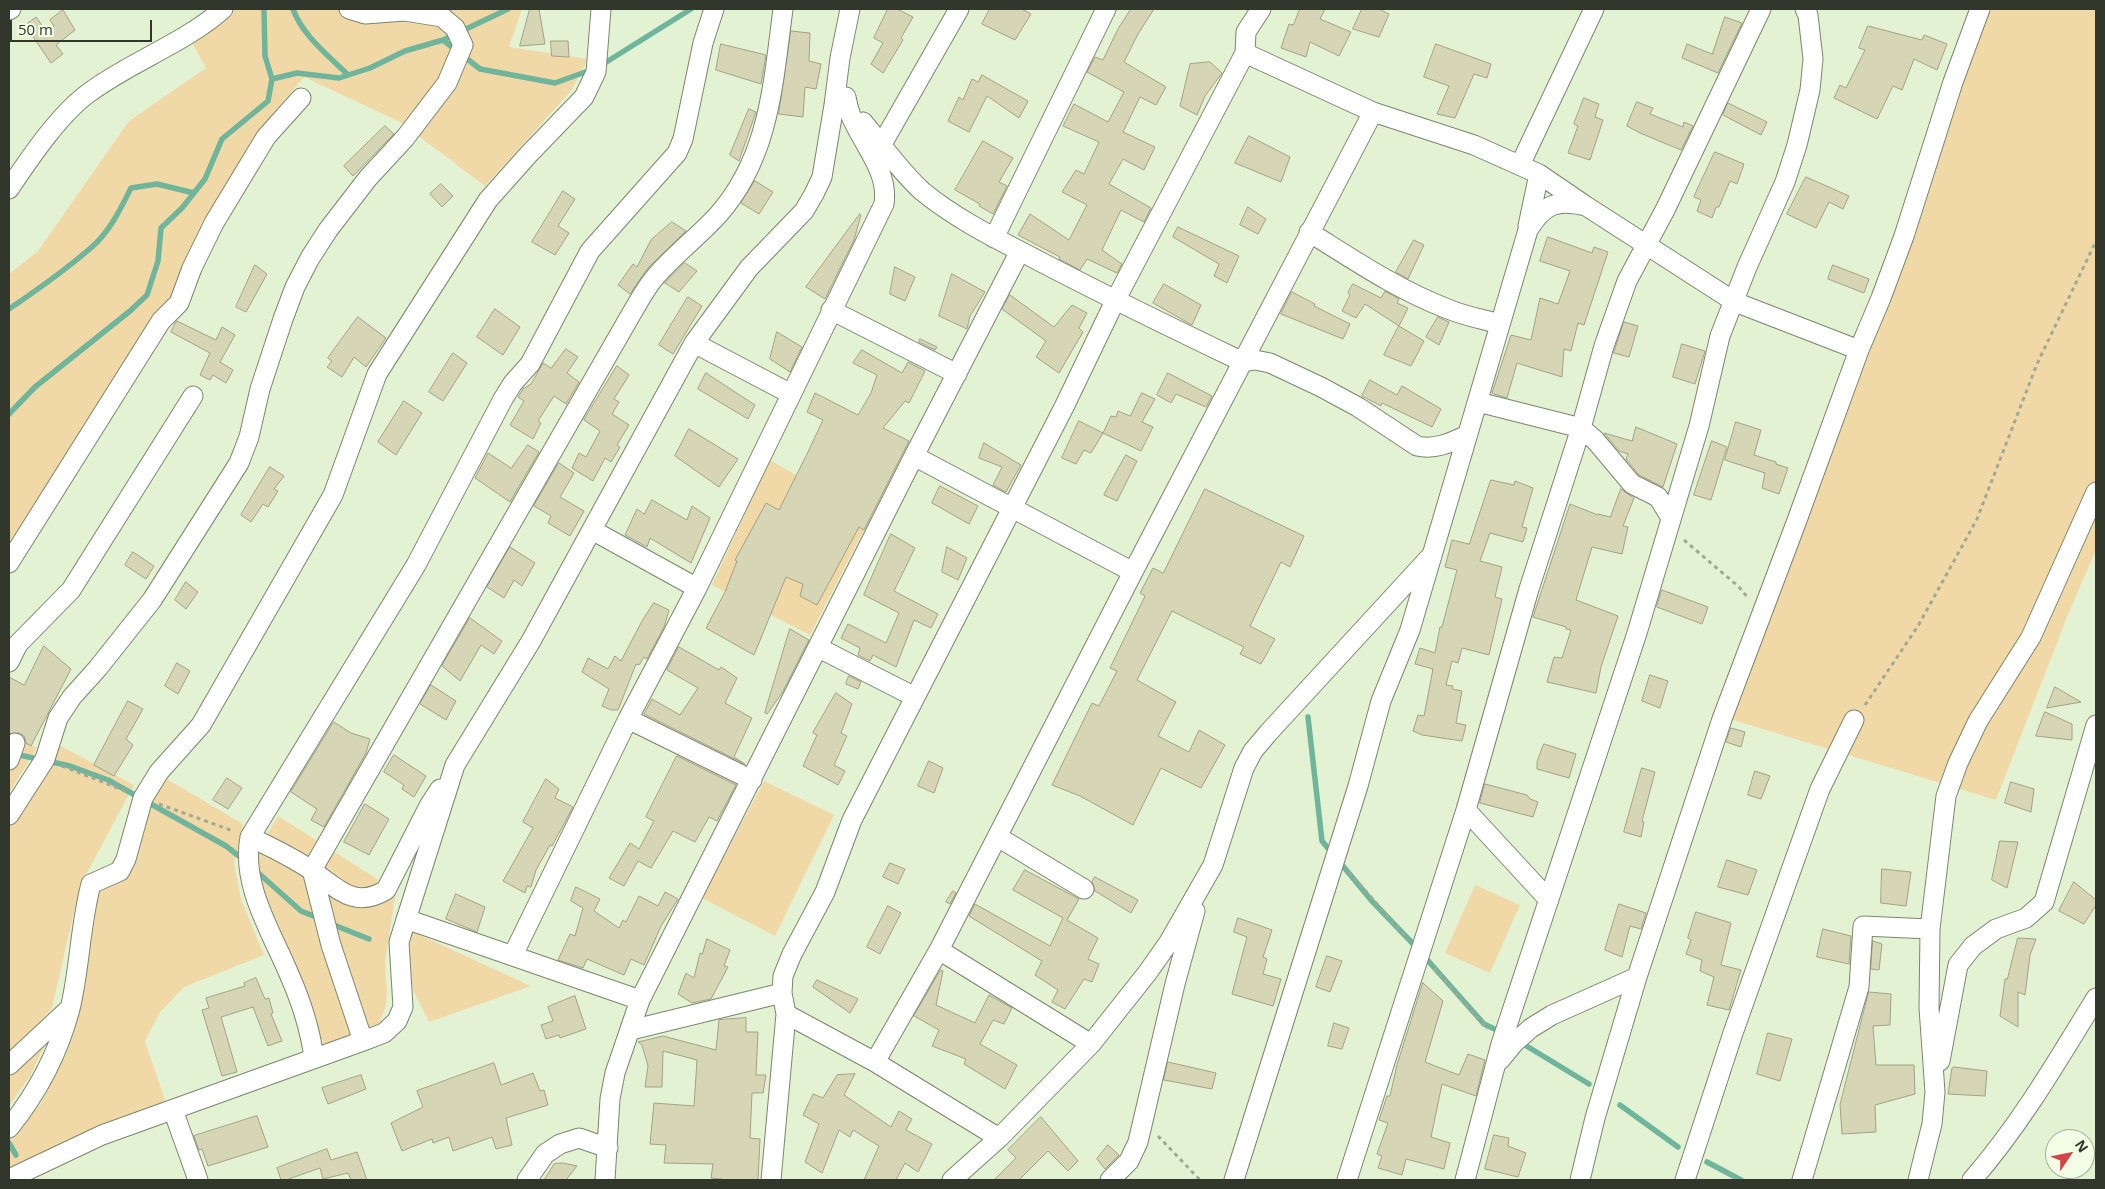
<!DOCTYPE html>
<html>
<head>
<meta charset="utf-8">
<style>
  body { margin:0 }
  #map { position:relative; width:2105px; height:1189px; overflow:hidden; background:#e4f2d4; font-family:"Open Sans",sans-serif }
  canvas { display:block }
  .frame { position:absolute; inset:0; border:10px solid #32372b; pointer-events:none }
  .north { position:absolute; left:2045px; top:1129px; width:50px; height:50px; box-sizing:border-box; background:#f3fee6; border:1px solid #a6ae9b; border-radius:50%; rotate:56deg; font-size:14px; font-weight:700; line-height:20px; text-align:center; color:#32372b }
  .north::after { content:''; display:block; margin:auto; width:18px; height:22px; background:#d54547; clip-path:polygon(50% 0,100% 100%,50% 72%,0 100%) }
  .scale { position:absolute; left:10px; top:20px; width:142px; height:22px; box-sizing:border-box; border:2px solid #32372b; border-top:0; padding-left:6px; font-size:15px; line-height:18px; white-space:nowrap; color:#32372b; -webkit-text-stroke:4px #f3fee6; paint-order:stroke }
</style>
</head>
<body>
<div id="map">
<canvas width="2105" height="1189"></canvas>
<div class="frame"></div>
<div class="north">N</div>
<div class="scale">50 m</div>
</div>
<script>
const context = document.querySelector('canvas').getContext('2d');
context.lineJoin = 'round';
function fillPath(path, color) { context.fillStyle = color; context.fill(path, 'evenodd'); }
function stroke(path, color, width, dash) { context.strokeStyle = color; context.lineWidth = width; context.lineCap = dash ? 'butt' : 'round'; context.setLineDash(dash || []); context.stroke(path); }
fillPath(new Path2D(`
  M208,9H522L509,47L588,59L571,91L485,186L400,122L304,77L257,133L230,195L181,286L9,551V274L38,251L129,121L206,68L192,43L196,18Z
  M1991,9H2096V550L2069,612L1996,800L1730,719L1955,93Z
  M770,460L870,518L810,635L712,585Z
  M9,735L37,748L9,793Z
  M59,745L134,785L80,886L52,1008L9,1056V823Z
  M167,779L243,824L234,864L241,899L264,955L184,987L160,1012L145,1041L166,1103L9,1167V1138L41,1104L61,1060L100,881Z
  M764,781L834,815L775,936L702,898Z
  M278,816L396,891L385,963L387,989L386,1006L378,1025L348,1040L325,1046L265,915L255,855Z
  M1475,885L1520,905L1490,973L1445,953Z
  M411,931L531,986L429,1022L413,990L409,962Z
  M47,1040L30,1076L9,1106V1077Z`), '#f1d9a7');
stroke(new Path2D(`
  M293,9C302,35 329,56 348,75
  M443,40L508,9
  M600,66L691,9
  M272,79L297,73L339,78L370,68L405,51L443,40L480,69L555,83L591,70
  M9,309C37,290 67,269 93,246C110,231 121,208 131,188L157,184L194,193
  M9,414L35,387L130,311L147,295L158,261L161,228L182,208L205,179L222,139L268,101L272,79L265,56L264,9
  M1308,717L1322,841L1332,853
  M15,754L70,766L108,780L226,846L244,860
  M1338,860L1371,900L1417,948
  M255,870L301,911L321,919
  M329,923L369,939
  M1423,955L1484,1024L1501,1032
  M1520,1042L1589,1084
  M1620,1105L1678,1147
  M9,1143L16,1155
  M1707,1162L1741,1180`), '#6fb59c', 5.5);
const building = new Path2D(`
  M530,9H539L545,44L520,46Z
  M888,9H897L913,17L901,38L903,40L883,73L871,64L883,43L874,38Z
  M990,9H1022L1031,14L1015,40L982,24Z
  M1131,9H1154L1138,34L1124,62L1166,87L1156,105L1140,97L1123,132L1155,147L1144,170L1123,159L1109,184L1151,208L1144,222L1121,210L1102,250L1122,264L1117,273L1087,259L1080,270L1059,259L1060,257L1018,235L1030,214L1069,240L1087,205L1062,192L1076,170L1084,174L1099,142L1063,126L1074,104L1108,122L1124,92L1087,72L1095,57L1103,60L1118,29Z
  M1300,9H1325L1320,19L1351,32L1339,56L1310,42L1306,57L1281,48L1289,24L1293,25Z
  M1362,9H1379L1389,14L1379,37L1353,29Z
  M63,10L75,30L56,45L63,54L51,63L25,25L36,17L47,32L54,26L50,20Z
  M1725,17L1742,23L1718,73L1682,58L1687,44L1712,54Z
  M1868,26L1922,40L1924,35L1947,44L1937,70L1914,59L1902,90L1893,86L1877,119L1834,98L1840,85L1846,88L1865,50L1859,48Z
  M791,31L810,33L809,61L821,64L816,89L805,87L803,117L779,114Z
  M551,41H568L569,57L552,56Z
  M721,44L766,55L761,84L716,70Z
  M1436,44L1491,64L1487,78L1474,74L1455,118L1437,114L1449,86L1424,77Z
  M1210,62L1222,73L1205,96L1197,115L1180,106L1190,64Z
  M982,75L1028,101L1019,118L987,96L969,132L948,121L959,97L963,100L972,79L978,82Z
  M1584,98L1599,104L1595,117L1603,120L1590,160L1568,153L1578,126L1574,124Z
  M1637,102L1653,108L1650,114L1683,127L1684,122L1693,126L1681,150L1640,133L1627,126Z
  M1728,103L1767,122L1761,135L1723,115Z
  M749,109L756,112L739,161L730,155Z
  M385,126L394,134L353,176L344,166Z
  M1249,136L1290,157L1281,182L1235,163Z
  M983,141L1013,158L999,182L1007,186L993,214L979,206L980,204L955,190Z
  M1715,152L1744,164L1737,184L1730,181L1719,207H1716L1712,218L1697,211L1701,200L1694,197Z
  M1806,177L1849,196L1843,209L1829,202L1816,228L1787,214Z
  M755,181L773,192L759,214L741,203Z
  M441,184L453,196L442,207L430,194Z
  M563,191L575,199L558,226L569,233L555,255L532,242Z
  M1248,207L1266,219L1258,234L1240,225Z
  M860,214L861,215L854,240L825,299L806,287Z
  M672,222L686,231L648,268L630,294L618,285L633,264L637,267L651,240Z
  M1178,227L1239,256L1227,283L1214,276L1219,264L1173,237Z
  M1548,237L1592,253L1594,247L1608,252L1584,325L1578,323L1571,351L1564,349L1562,377L1517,363L1507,398L1494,394L1492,393L1511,335L1531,340L1540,298L1558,304L1570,271L1540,261Z
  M1414,240L1424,245L1408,279L1396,272Z
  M685,263L697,271L679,292L665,283Z
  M255,265L267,274L246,312L236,307Z
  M1833,265L1869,279L1864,293L1828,279Z
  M895,267L915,277L905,301L890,294Z
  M952,274L985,292L970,316L967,329L939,316Z
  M1164,284L1201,305L1192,325L1153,303Z
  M1353,284L1381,298L1385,291L1399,299L1397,303L1408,308L1399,326L1365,304L1356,318L1342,311L1350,295L1348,293Z
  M1292,292L1315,304L1314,306L1350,324L1343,339L1281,314Z
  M1010,295L1054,327L1072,305L1087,313L1079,328L1083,332L1059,373L1036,357L1046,341L1002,309Z
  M688,297L702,306L673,354L659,345Z
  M495,309L520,327L503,355L477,337Z
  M358,317L386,338L366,367L354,357L342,377L327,367L332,361L328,358Z
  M1438,317L1449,322L1439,345L1426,337Z
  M177,321L216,340L222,327L235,335L220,362L233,370L226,383L213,375L210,380L200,375L210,353L171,332Z
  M1624,322L1638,326L1629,357L1614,353Z
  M1399,326L1424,341L1411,366L1384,355Z
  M777,332L802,347L790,372L770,359Z
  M920,339L937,347L935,350L919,342Z
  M1682,344L1705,351L1695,384L1673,377Z
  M566,349L578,357L567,373L579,382L566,404L554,396L538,421L541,423L533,439L510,425L524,401L518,397L523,389L531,384L543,363L551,368Z
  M862,350L902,373L908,362L925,371L909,403L905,401L883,428L909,441L864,530L859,527L817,605L800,596L803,584L786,577L754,655L706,628L725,592L737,561L735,560L766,503L779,510L807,454L823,420L807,412L815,393L858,415L871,393L877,375L853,363Z
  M453,353L467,363L443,401L429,392Z
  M617,366L629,375L614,399L619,402L612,414L629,425L617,445L620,447L611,462L605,458L593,481L572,468L579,453L586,457L600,431L584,420Z
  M706,373L755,405L748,419L698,389Z
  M1168,373L1212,396L1206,407L1176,394L1171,403L1157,395Z
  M1370,380L1397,395L1402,386L1441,409L1432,427L1382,403L1381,406L1362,396Z
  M1142,393L1155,399L1142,422L1153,427L1141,451L1103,433L1111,416L1116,417L1118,411L1130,416Z
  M404,401L422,413L396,455L378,442Z
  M1079,421L1103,433L1091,453L1084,450L1076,464L1062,458Z
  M1736,422L1761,430L1754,455L1776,462V464L1788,468L1779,494L1762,488L1765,473L1725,460Z
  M1636,427L1677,444L1663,487L1639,475L1626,459L1628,454L1619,451L1604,433L1632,441Z
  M689,429L738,459L719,487L675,456Z
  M1712,441L1727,447L1711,500L1694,495Z
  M984,443L1021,465L1006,492L993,485L1002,467L979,458Z
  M528,445L539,452L510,502L475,478L488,453L511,468Z
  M1126,455L1137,461L1117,501L1104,495Z
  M559,463L574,473L560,497L584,511L570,536L548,523L551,516L534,506Z
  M270,467L284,476L274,489L278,491L268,507L263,504L251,522L241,515Z
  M1491,480L1514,485L1515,481L1533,488L1522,527L1527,528L1523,542L1490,533L1480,561L1502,567L1495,597L1502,599L1489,655L1462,648L1458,663L1452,661L1446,685L1453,686L1452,689L1462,691L1456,723L1466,725L1462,741L1422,735L1413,731L1418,715L1424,716L1433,669L1415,664L1420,648L1435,653L1440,627H1442L1457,570L1445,567L1452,540L1469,544Z
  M940,486L978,506L969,524L932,503Z
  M1205,489L1304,536L1290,567L1281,562L1250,626L1275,639L1261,664L1240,654L1244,647L1172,611L1137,680L1176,702L1158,736L1189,752L1199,730L1225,745L1201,788L1161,768L1133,825L1080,796L1052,785L1092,703L1099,706L1117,671L1110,668L1145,596L1140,593L1153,568L1163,573Z
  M1621,489L1634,498L1623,526L1628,527L1622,554L1592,547L1576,600L1618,616L1601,667L1596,693L1547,682L1554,657L1562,658L1571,630L1566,629V627L1533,617L1570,504L1598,515V514L1610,517Z
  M652,500L687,520L692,506L710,518L691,563L650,538L647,547L625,535L637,509L644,514Z
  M891,534L915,548L894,591L938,614L931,628L914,620L896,667L873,655L870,661L858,655L860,648L841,638L848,624L886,643L899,613L864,595Z
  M510,547L535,563L522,586L514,580L504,598L487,587Z
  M947,547L967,558L958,580L942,572Z
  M133,552L154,566L146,579L125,565Z
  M186,582L198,592L186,609L175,600Z
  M1662,590L1708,607L1702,624L1657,607Z
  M654,603L669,610L664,627L647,659L644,657L639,665L636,664L618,710H611L602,706L609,689L582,672L588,658L608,669L615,656L621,661L642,621Z
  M470,618L502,641L494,654L481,645L460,681L442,666Z
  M790,629L809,640L782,693L767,714L765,713Z
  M44,646L71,669L31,746L26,743L24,736L19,733L9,734V677L24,685Z
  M679,647L719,670L721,667L737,678L725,703L752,718L734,757L745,764L644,714L652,699L680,715L698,688L667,670Z
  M177,663L190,671L178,694L165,686Z
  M1650,675L1668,681L1660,708L1642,701Z
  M849,676L861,682L858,689L846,684Z
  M431,685L456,701L446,720L420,704Z
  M2055,687L2081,702L2047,708Z
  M836,693L852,704L841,733L847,736L834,765L845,771L838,785L803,766L817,735L813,733Z
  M128,701L143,709L126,739L133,745L114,776L94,765Z
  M2045,712L2072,724V740L2036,736Z
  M334,722L351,733L370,739L366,753L324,827L311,820L317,809L291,792Z
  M1731,728L1745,732L1741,747L1726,742Z
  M1544,744L1576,754L1569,778L1537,769V762Z
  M394,755L426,776L414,797L402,789L404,785L384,772Z
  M677,756L736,785L717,821L709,817L695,842L673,831L651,868L638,861L624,886L609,878L630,843L639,849L654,821L646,817Z
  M929,761L943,768L934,793L918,786Z
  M1642,768L1655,772L1642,821L1644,822L1641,837L1624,832Z
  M1755,771L1770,776L1761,799L1748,795Z
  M227,778L242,788L228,809L213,800Z
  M546,779L559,789L555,798L573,807L552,846L550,845L536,870L531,887L527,886L525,893L503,881L533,828L523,822Z
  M2011,782L2034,789L2031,812L2005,803Z
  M1485,784L1527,795L1530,799L1538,802L1533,817L1480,803Z
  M365,804L389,819L369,855L344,842Z
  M2000,841L2018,842L2007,888L1992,880Z
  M1727,860L1757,870L1748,895L1718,887Z
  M890,863L905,869L898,884L883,877Z
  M1882,869L1911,872L1906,906L1881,903Z
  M1025,870L1079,899L1067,920L1098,938L1088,959L1099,964L1092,982L1084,979L1065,1009L1052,1002L1058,990L1035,975L1042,961L969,916L975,904L1050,946L1063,918L1013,890Z
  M1095,877L1138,900L1131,913L1095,891L1092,882Z
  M2074,882L2096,900V905L2084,924L2059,911Z
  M576,887L600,899L594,911L619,928L623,920L626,922L639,896L658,906L665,892L678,899L661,926L644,965L631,959L624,975L587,959L583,968L558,960L570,934L575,936L583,908L571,901Z
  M953,891L956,893L950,904L946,902Z
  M456,894L485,907L477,932L446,919Z
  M1619,904L1646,913L1641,929L1630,926L1622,957L1605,950Z
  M888,906L901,913L880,954L867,947Z
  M1696,912L1731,923L1721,965L1741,970L1729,1010L1707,1005L1714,977L1700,971L1702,960L1686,954L1691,940L1688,938Z
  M1238,918L1272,930L1263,957L1267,959L1263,974L1281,979L1273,1006L1232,994L1247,937L1234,932Z
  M1823,929L1851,936L1849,964L1817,957Z
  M2018,938L2036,939L2030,955L2025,995L2018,992V1027L2000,1016L2005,979H2007Z
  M707,939L730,950L724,966L728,967L711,999L692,1003L678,994L686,973L694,978L700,953L702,954Z
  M1873,941L1882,944L1879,970L1871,969Z
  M1327,956L1342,961L1330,992L1316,987Z
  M941,970L943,971L936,1005L975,1023L989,995L1012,1008L1004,1024L993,1020L980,1044L1017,1065L1005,1089L964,1064L966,1059L932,1046L939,1030L914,1016Z
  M256,978L265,999L269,998L273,1013L271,1014L282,1041L268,1046L253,1007L221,1017L237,1072L222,1076L202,1010L209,1008L206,998L245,986L244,983Z
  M817,980L858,999L850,1013L813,987Z
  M1423,983L1443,1001L1425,1062L1459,1075L1468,1054L1485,1060L1476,1096L1442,1084L1431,1137L1450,1143L1444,1169L1406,1159L1402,1175L1378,1168L1382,1156L1377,1154L1388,1123L1379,1120L1387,1096H1390L1397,1065Z
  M1869,992L1891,994L1890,1025L1873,1026L1876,1065H1914L1915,1094L1875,1105L1876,1132L1842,1134L1840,1105Z
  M575,996L586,1029L560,1038L559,1035L546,1039L541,1025L553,1021L548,1007Z
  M746,1018V1032H758L756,1075H766L763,1093H752L750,1138L760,1139L758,1180H729L711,1178L713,1164L664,1163L666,1145L650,1144L654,1103L694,1106L697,1060L663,1051L662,1087H645L648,1066L642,1045L638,1042L663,1036L716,1050L719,1020Z
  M1334,1023L1349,1028L1342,1049L1328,1046Z
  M1768,1033L1792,1039L1780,1081L1757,1074Z
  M1168,1062L1216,1073L1212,1089L1164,1080Z
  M494,1063L501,1085L533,1073L540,1091L544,1090L548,1105L506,1118L512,1145L496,1149L492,1137L453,1151L449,1137L433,1143L432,1139L402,1151L391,1123L423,1107L417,1091Z
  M1954,1067L1987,1071L1985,1096L1948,1094L1952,1068Z
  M855,1074L844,1095L891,1127L899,1111L912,1119L906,1130L932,1144L918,1172L905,1163L896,1180H864L879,1146L853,1130L850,1137L839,1130L822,1173L805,1162L819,1124L803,1115L813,1094L823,1098L837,1075Z
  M361,1075L366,1089L328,1104L322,1088Z
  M257,1116L268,1147L208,1166L202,1149L199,1150L194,1136Z
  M1041,1117L1078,1161L1068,1171L1048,1151L1019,1180H994L1016,1158L1008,1150Z
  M1494,1135L1509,1138L1508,1146L1526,1153L1518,1177L1485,1169Z
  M1108,1145L1119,1155L1105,1169L1097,1159Z
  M327,1149L331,1160L357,1152L367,1180H351L348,1173L323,1179L320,1168L286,1180H281L277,1168Z
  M563,1163L577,1166L566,1180H544L554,1164Z`);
fillPath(building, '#d6d6b6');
stroke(building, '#a2a183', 1);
const minor = new Path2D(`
  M9,10L11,9
  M1245,53L1373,112L1474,145L1539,174L1583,204
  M863,122C882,145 900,171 922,191C957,220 999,240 1039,261C1106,296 1174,329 1243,362L1255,360L1270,363L1321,387L1358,407L1417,446C1435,450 1450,443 1467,435
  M882,144L959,9
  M1520,165L1594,9
  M9,189C30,158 60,113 90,92C132,61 185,43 223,9
  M1528,226L1539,174
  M1309,232C1354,260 1398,290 1448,309C1464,316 1482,319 1500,324
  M994,238L1106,9
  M831,310L957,374
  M694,343L791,394
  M1478,402L1581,428L1595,440L1632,484L1658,497L1671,518
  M914,456L1133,572
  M592,530L697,588
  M9,563L161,321L179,303L192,268L214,223L266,137L301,98
  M819,648L915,697
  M9,662L18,644L71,590L193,396
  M628,719L752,780
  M9,760L15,743
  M1466,810L1549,900
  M9,815L45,759L58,718L72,697L98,668L152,600L239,463L249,437L260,389L283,319L295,287L310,258L328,230L368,178L405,138L447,83L463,45L455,28L442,17L405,11L365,14L349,9
  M250,837C271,847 292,857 311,870C337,887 353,910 386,890L429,806L440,789
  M998,837L1084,889
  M406,919L640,1000
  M939,950L1091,1044
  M513,955L628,719L697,588L884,204C889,171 863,145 851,116C849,110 847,103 846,97
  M786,1014L875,1062L999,1138
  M631,1030L782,993
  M363,1041L331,945L312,870L633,311C640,299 647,286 656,276C675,254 699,236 718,215C770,156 773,83 783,9
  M314,1058C310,1028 301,1001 289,974C271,931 241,885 250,837L416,565L503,399L513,383L530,364L590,251L677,153L683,139L703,43L714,9
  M1500,1060L1514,1043L1531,1028L1552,1015L1637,977
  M1940,1061L1958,965L1973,946L1996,929L2026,918L2044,902L2096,725
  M875,1062L939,950L1133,572L1373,112
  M9,1065L68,1010
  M173,1110L198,1180
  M9,1128C38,1092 58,1054 70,1009C80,968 80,925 91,884L120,871L126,859L143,798L159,772L201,725L333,495L377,374L488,200L528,155L584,97L596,72L601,9
  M9,1179L102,1135L363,1041L384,1033L397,1021L403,1007L399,942L455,765L531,641L694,343L749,268L804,211L814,194L822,177L834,105L840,58L850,9
  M527,1180L545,1154L560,1144L579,1138L608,1148
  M605,1180L610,1099L615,1073L640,1000L914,456L1020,251
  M771,1180L786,1014L782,993L783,976L792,954L825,892L852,820L1064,407L1115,301L1245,53L1246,32L1261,9
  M952,1180L999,1138L1091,1044L1148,972L1169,942L1213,865L1244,768L1253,751L1269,732L1430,557
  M1110,1180L1129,1161L1138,1142L1175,984L1195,911
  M1234,1180L1358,786L1381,701L1410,630L1528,230C1544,204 1557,199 1586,206L1735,302L1859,350
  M1347,1180L1466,810L1529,589L1581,428L1604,346L1627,281L1665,210L1761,9
  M1465,1180L1501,1044L1637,633L1699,426L1720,336L1747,267L1785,182L1797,145L1810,90L1813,59L1808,15L1805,9
  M1580,1180L1595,1118L1637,977L1722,719L1796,523L1859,350L1881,298L1904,236L1953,82L1980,9
  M1685,1180L1733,1033L1820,789L1854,720
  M1802,1180L1859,987L1863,926L1930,929
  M1918,1180L1932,1124L1935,1092L1929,1008L1930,929L1946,796L1958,763L1978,721L2031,637L2096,492
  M1972,1180C2020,1125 2058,1060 2096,998`);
stroke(minor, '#7a876c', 21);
stroke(new Path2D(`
  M1684,540L1739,587L1748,598
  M1865,705L1918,626L1977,519L2037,364L2096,241
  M62,766L128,792
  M159,804L233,831
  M1349,872L1406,937
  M1434,968L1487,1029
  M1158,1136L1200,1180`), '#9faa93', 3, [4, 4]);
stroke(minor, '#fff', 19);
</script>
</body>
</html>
